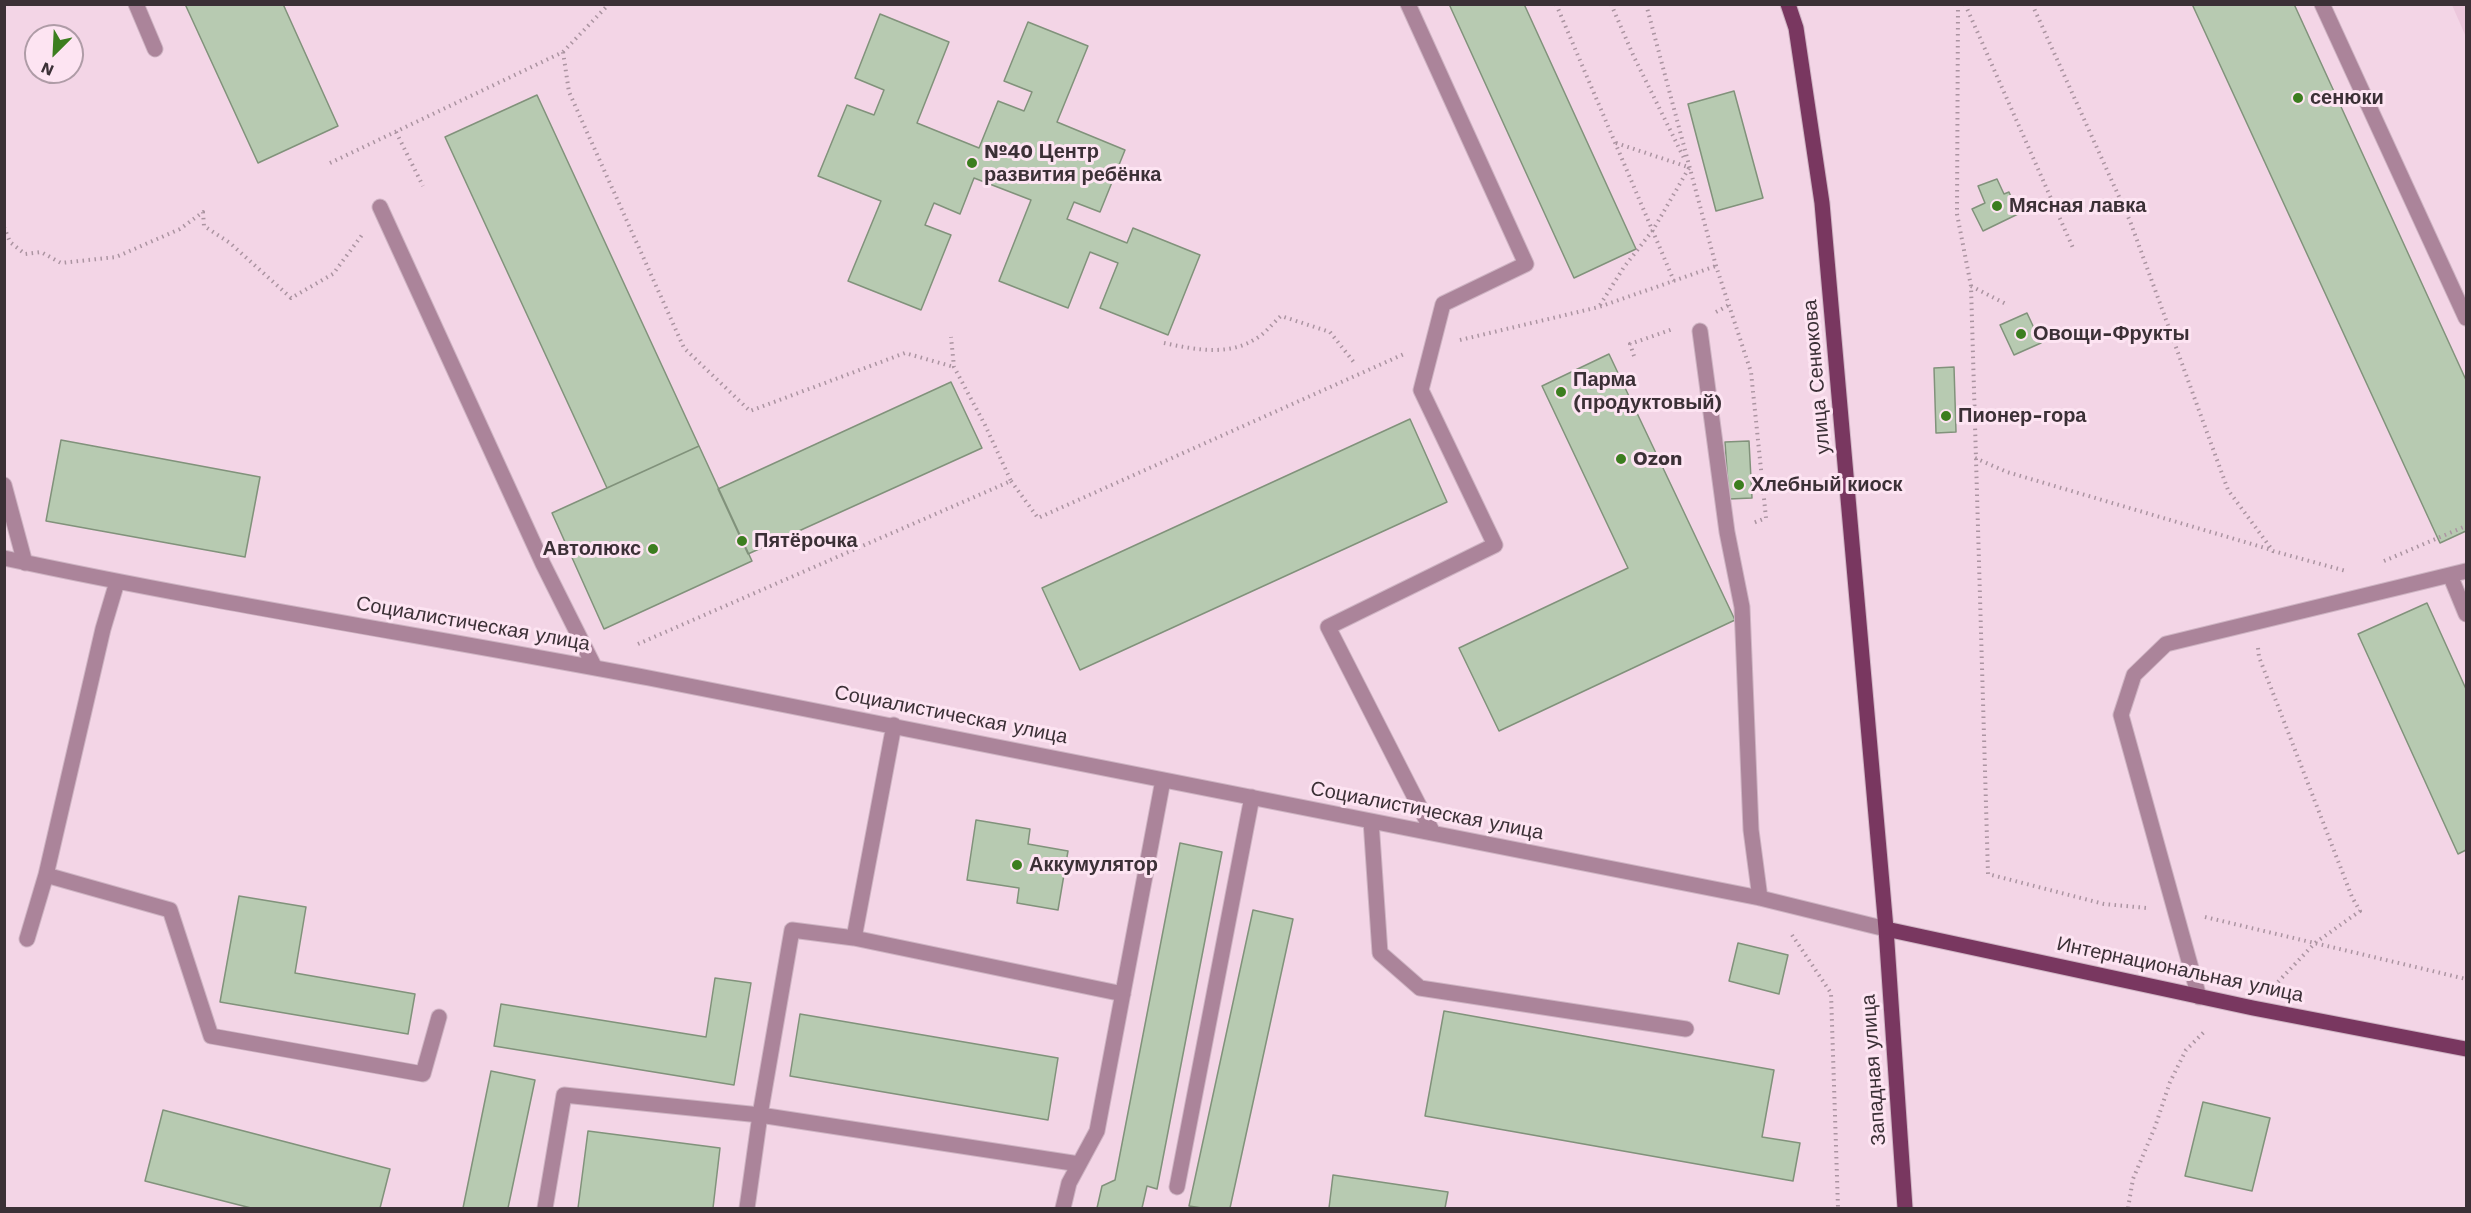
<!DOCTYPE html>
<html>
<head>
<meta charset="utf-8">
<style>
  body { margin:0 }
  #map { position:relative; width:2471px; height:1213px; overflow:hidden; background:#f3d5e6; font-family:"Work Sans",sans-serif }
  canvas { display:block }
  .frame { position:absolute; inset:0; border:6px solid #3b3036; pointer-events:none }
  .north { position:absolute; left:24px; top:24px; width:60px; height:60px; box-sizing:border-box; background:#fde4f2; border:2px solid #af9ca7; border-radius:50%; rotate:204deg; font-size:16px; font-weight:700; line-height:24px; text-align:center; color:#3b3036 }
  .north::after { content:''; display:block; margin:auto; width:21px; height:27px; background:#3c7e1f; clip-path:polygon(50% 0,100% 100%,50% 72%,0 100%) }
</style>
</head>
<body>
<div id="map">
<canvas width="2471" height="1213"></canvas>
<div class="frame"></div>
<div class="north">N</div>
</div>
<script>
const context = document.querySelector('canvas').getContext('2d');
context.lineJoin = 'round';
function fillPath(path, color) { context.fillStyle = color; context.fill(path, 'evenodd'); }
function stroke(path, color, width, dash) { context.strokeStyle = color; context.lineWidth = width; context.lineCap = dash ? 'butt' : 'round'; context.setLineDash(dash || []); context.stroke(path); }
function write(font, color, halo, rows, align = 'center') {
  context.font = font + ' "Work Sans",sans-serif'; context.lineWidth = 6; context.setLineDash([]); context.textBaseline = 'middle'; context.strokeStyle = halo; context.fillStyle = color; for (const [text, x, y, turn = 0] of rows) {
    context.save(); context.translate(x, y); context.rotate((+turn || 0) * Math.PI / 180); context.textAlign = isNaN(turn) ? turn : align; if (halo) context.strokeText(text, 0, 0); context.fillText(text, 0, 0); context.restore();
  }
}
fillPath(new Path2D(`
  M2452,5H2466V37Z`), '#ecc7dc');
const building = new Path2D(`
  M185,4H283L338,126L258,163Z
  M1449,4H1524L1636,249L1574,278Z
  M2192,4H2294L2466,380V531L2440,543Z
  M880,14L949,42L917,123L979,148L998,101L1024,111L1032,92L1004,81L1028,22L1088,46L1057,122L1125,150L1100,212L1074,202L1067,219L1127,243L1133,228L1200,255L1168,335L1100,308L1118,263L1090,252L1068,308L999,281L1031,200L974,178L960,214L934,203L925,225L951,235L921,310L848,281L881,201L818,176L847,105L874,115L884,90L855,78Z
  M1734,91L1763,198L1716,211L1688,104Z
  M537,95L699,446L607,488L445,137Z
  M1997,179L2004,194L2009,192L2018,214L1983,231L1972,209L1985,203L1978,186Z
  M2027,313L2041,343L2014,355L2000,325Z
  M1609,354L1735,620L1499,731L1459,648L1628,568L1542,386Z
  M1954,367L1956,432L1936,433L1934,368Z
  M951,382L982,448L748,554L718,489Z
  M1410,419L1447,502L1080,670L1042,588Z
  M61,440L260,477L245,557L46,521Z
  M1749,441L1752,498L1729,499L1725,442Z
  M699,446L752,561L604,629L552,513Z
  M2427,603L2466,689V850L2458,854L2358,634Z
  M976,820L1030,829L1028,844L1068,851L1058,910L1017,903L1019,888L967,880Z
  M1180,843L1222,852L1157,1189L1147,1186L1142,1208H1097L1102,1186L1115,1180Z
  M239,896L306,907L295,973L415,994L408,1034L220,1002Z
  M1253,910L1293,919L1230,1208H1202L1189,1206Z
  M1738,943L1788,955L1779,994L1729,981Z
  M715,978L751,983L734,1085L494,1046L501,1004L706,1037Z
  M1444,1011L1774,1070L1762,1137L1800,1143L1793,1181L1425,1116Z
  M800,1014L1058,1058L1048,1120L790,1076Z
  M491,1071L535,1080L508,1208H463Z
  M2203,1102L2270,1118L2252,1191L2185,1176Z
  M163,1110L390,1169L380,1208H251L145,1181Z
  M588,1131L720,1148L713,1208H578Z
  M1333,1175L1448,1192L1445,1208H1329Z`);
fillPath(building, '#b7cab1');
stroke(building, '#81927b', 1.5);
const minor = new Path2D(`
  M136,4L155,49
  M1408,4L1526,264L1443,304L1421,390L1495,545L1328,627L1433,833
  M2322,4L2466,318
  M380,207L543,564L595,668
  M1700,331L1727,532L1742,607L1751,830L1760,898
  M4,485L25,563
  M4,558C218,604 435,637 649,678C1020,749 1390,825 1760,898L1886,929
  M2450,575L2466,614
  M117,582L103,629L46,875L170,910L211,1036L423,1074L439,1017
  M1371,821L1380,953L1420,988L1686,1029
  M854,938L894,725
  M27,939L46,875
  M2199,997L2121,715L2134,675L2166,644L2466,571
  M1177,1187L1252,797
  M545,1208L564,1095L760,1115L1079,1164
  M747,1208L760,1115L792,930L854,938L1123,994
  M1063,1208L1069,1183L1097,1131L1163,780`);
const major = new Path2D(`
  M1788,4L1796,28L1822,203L1886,929L1905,1208
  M1886,929L2253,1008L2466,1049`);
stroke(minor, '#ceb4c3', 17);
stroke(major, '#ceb4c3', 17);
stroke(new Path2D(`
  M1556,4L1674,281
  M1611,4L1634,57L1684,158
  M1646,4L1716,266L1751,372L1766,518L1753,523
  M1958,4L1957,214L1971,286L1988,874L2104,904L2147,908
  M1965,4L2073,248
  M2032,4L2130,221L2228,490L2273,551L2346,571
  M563,52L569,92L684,348L750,411L905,353L954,367
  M396,132L423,186
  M1616,143L1688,167
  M330,163L563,52L609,4
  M4,227L10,242L25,254L41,252L61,263L116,257L180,229L203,212L204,226L230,243L291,298L333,274L362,235
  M1971,286L2008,305
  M1600,305L1624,267L1653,230L1689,168
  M1716,312L1729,305
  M1460,340L1599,307L1716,266
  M1164,343C1197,350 1231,357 1260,336C1268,330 1274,322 1281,316L1330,332L1356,365
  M1634,356L1630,344L1673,329
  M1975,458L2007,472L2272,550
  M1011,481L1038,518L1404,354
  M2384,561L2466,526
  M638,644L1011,481L985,425L954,367L951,337
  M2258,648L2259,657L2352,897L2360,911L2315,943L2276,984
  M2205,917L2466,979
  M1792,935L1831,993L1838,1208
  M2128,1208L2133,1179L2155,1127L2170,1082L2186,1050L2205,1031`), '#ab94a1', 4, [1.5, 4.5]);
stroke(minor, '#ab849a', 15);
stroke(major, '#793760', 15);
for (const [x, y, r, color] of [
  [2298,98,6,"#3c7e1f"],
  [972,163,6,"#3c7e1f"],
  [1997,206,6,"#3c7e1f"],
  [2021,334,6,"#3c7e1f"],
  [1561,392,6,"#3c7e1f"],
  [1946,416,6,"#3c7e1f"],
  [1621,459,6,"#3c7e1f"],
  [1739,485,6,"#3c7e1f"],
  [742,541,6,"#3c7e1f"],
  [653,549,6,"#3c7e1f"],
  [1017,865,6,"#3c7e1f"]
]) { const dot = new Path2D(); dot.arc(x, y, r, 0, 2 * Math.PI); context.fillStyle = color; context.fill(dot); stroke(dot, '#fde4f2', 2); }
write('bold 20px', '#3b3036', '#fde4f2', [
  ["сенюки",2310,98],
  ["№40 Центр",984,152],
  ["развития ребёнка",984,175],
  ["Мясная лавка",2009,206],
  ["Овощи-Фрукты",2033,334],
  ["Парма",1573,380],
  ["(продуктовый)",1573,403],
  ["Пионер-гора",1958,416],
  ["Ozon",1633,459],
  ["Хлебный киоск",1751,485],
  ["Пятёрочка",754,541],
  ["Автолюкс",641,549,"right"],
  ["Аккумулятор",1029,865]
], 'left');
write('20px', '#3b3036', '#fde4f2', [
  ["улица Сенюкова",1817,377,-95],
  ["Социалистическая улица",473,624,10],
  ["Социалистическая улица",951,715,11],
  ["Социалистическая улица",1427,811,11],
  ["Интернациональная улица",2180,970,12],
  ["Западная улица",1874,1070,-94]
]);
</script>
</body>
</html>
